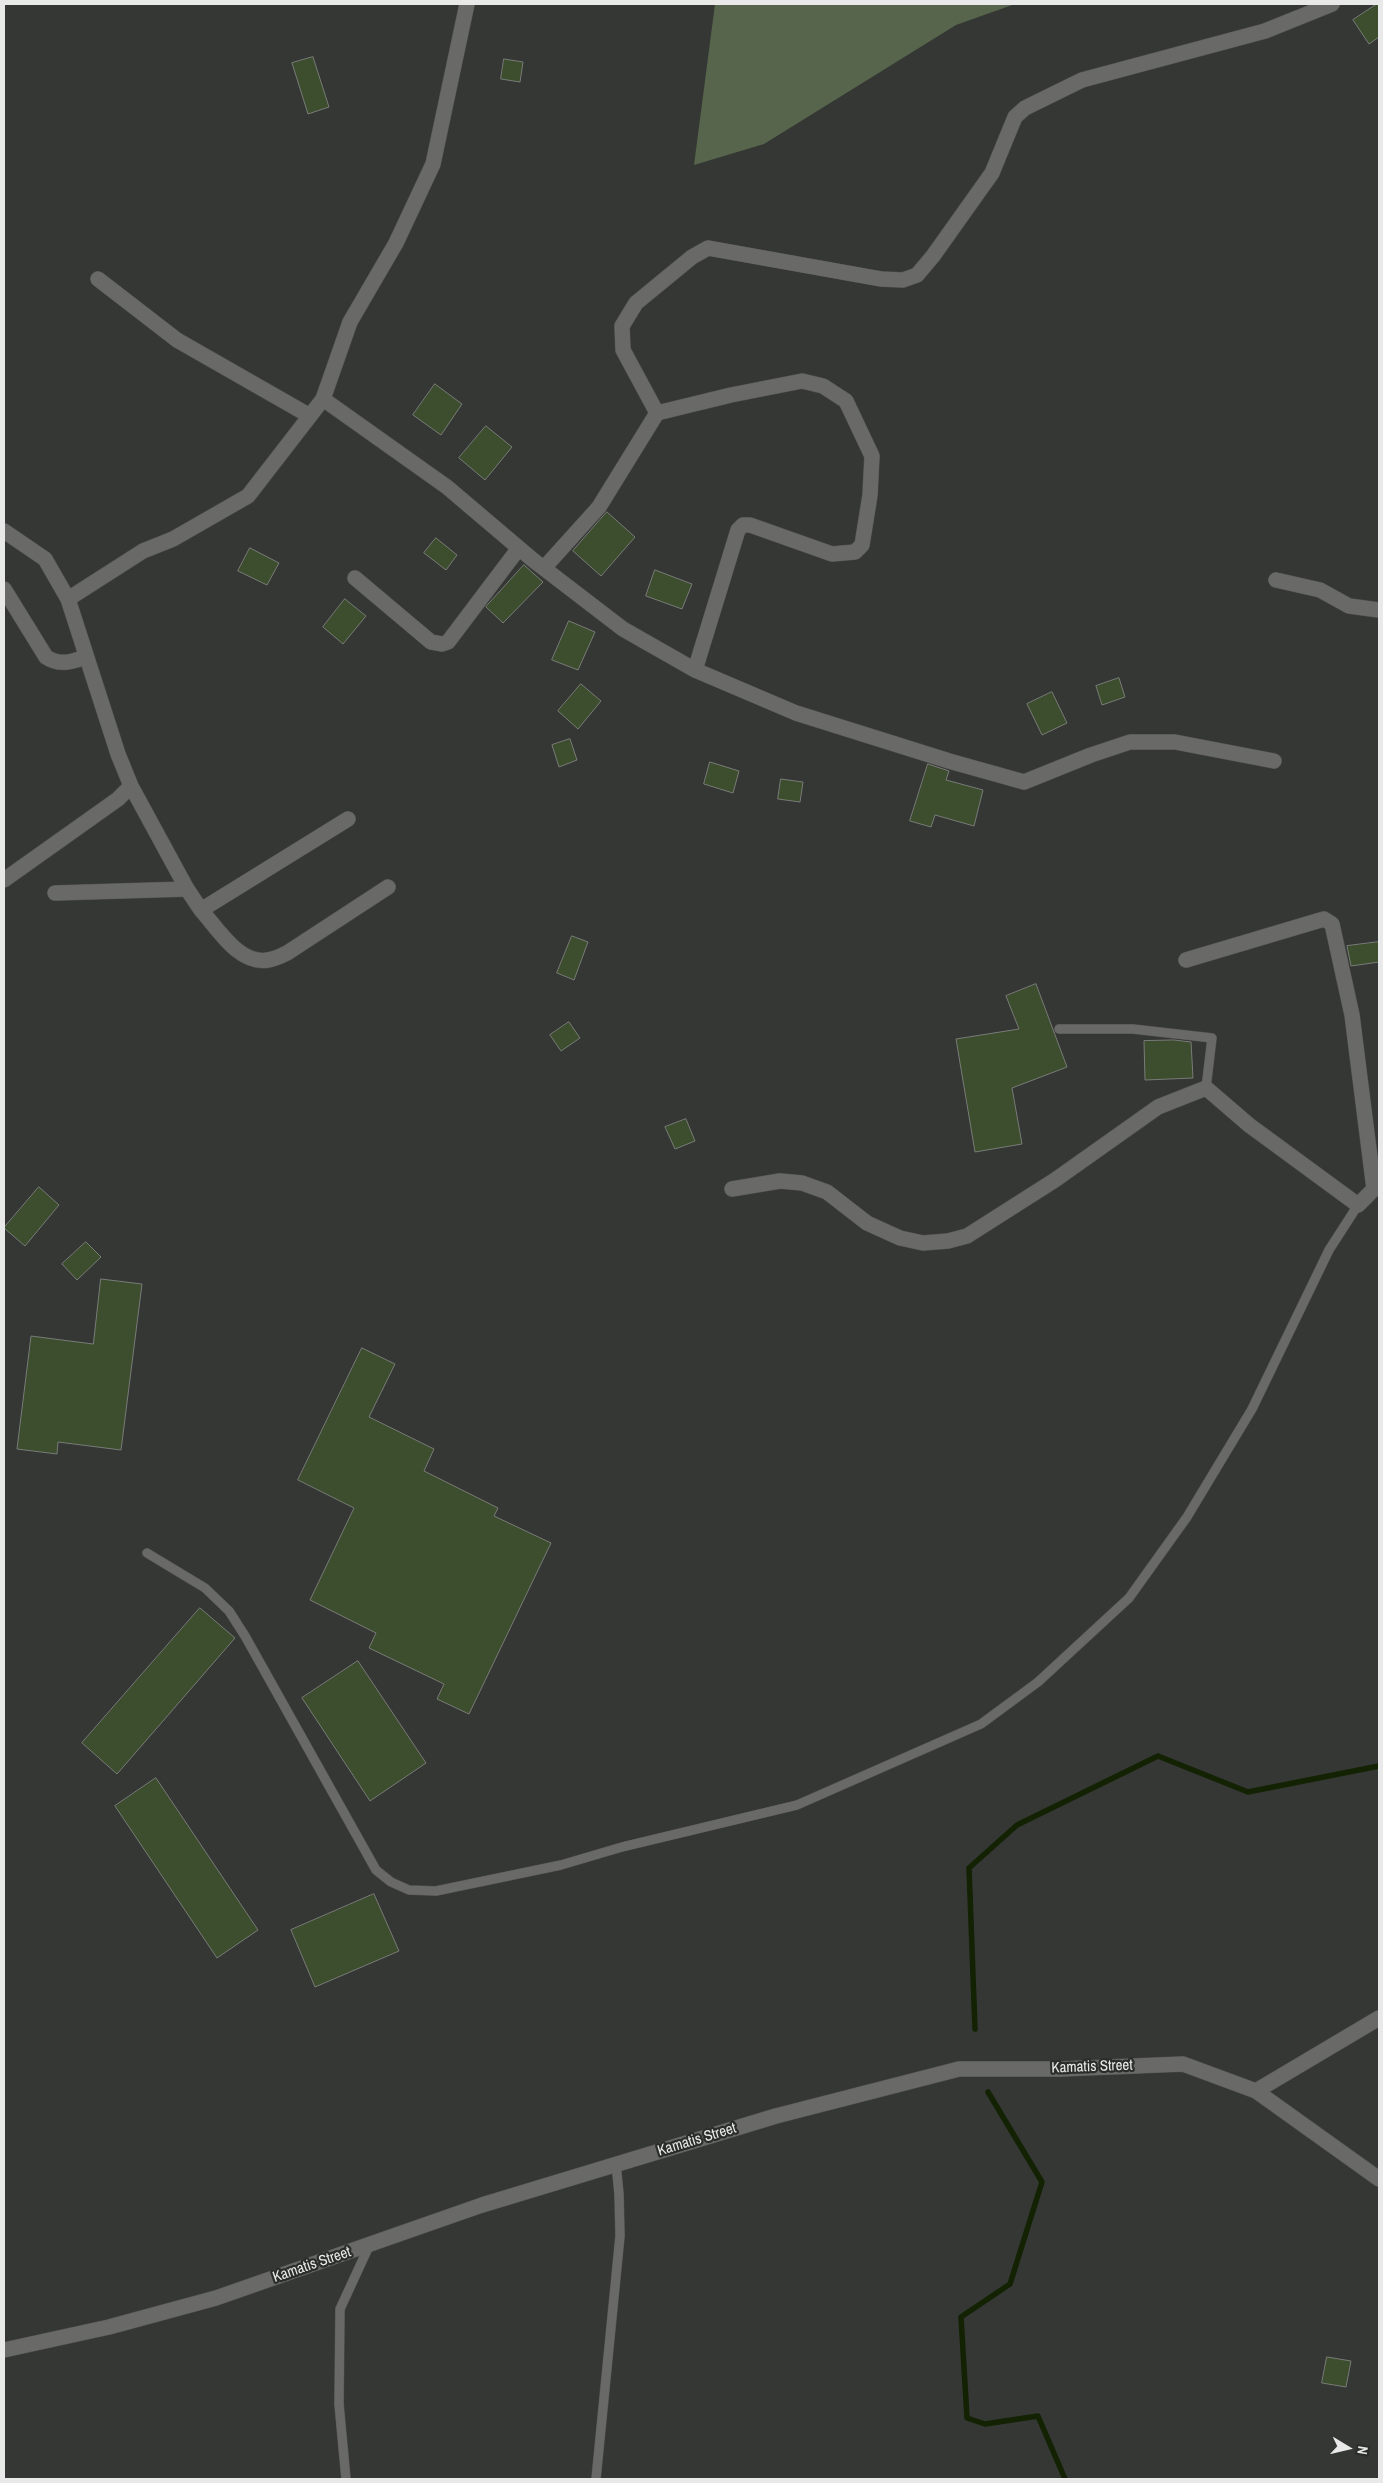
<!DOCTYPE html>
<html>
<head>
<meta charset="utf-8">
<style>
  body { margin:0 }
  #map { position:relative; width:1383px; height:2483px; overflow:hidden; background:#353734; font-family:"Archivo Narrow",sans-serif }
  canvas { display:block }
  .frame { position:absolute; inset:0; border:5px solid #e8e9e8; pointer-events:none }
  .north { position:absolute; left:1323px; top:2423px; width:50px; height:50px; -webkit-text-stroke:4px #2b2d2a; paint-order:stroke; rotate:99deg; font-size:14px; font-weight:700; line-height:20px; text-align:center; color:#e8e9e8 }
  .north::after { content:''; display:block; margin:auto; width:18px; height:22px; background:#e8e9e8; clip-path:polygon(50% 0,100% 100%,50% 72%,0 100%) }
</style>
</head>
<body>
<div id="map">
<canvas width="1383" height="2483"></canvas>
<div class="frame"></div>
<div class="north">N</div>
</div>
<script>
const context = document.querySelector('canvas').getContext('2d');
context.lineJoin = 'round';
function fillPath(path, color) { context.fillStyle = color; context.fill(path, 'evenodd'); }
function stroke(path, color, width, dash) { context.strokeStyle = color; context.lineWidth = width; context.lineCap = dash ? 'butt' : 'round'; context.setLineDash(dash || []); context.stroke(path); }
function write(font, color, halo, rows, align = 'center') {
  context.font = font + ' "Archivo Narrow",sans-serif'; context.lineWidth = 4.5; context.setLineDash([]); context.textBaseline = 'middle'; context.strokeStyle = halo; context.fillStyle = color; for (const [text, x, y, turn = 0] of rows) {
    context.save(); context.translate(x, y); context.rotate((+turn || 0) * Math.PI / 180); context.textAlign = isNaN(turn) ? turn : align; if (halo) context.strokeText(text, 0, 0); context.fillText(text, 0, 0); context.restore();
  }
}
fillPath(new Path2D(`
  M715,4H1015L956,25L764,144L694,165Z`), '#56654b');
stroke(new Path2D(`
  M975,2029L969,1868L1017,1825L1158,1756L1248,1792L1379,1766
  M988,2092L1042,2182L1010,2284L961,2317L967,2418L985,2424L1038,2416L1065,2479`), '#122202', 5.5);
const building = new Path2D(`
  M1377,4H1379V37L1369,44L1353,20Z
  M313,57L329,107L308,114L292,63Z
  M504,59L523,62L520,82L501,79Z
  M435,384L462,404L441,435L413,415Z
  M486,426L512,447L485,480L459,458Z
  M607,512L635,537L601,576L573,551Z
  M436,538L457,555L446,570L424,553Z
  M250,548L279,563L267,585L238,571Z
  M524,565L543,582L503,623L486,607Z
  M655,570L692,584L682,609L646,596Z
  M345,599L366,616L343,644L323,627Z
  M569,621L595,632L578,670L552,660Z
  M1119,678L1125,697L1102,705L1096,686Z
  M581,684L601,701L578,729L558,711Z
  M1052,692L1067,723L1042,735L1027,704Z
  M570,739L577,760L559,767L552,745Z
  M710,762L739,771L733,793L704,784Z
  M928,764L949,771L946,780L983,790L974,826L935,815L931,827L910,821Z
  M781,779L803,782L800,802L778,799Z
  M572,936L588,942L574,980L557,973Z
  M1379,942V962L1351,966L1347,946Z
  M1036,984L1067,1067L1012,1088L1022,1144L975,1152L956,1039L1019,1029L1006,996Z
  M569,1022L580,1038L561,1051L550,1035Z
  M1174,1040L1191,1042L1193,1078L1145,1080L1144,1041Z
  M686,1119L695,1141L675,1149L665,1127Z
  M39,1187L59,1205L25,1246L4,1228Z
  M86,1242L101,1257L77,1280L62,1264Z
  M101,1279L142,1284L121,1450L58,1442L57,1454L17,1449L31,1336L93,1344Z
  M362,1348L395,1364L369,1417L434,1449L424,1471L498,1508L494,1516L551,1543L469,1714L437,1699L444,1684L369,1648L376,1633L310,1600L354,1508L298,1480Z
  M200,1608L235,1638L117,1774L82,1743Z
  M358,1661L426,1763L370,1801L302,1698Z
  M156,1778L258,1930L217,1958L115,1806Z
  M374,1894L399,1951L315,1987L291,1930Z
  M1327,2357L1351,2361L1346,2387L1322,2383Z`);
fillPath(building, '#3c4e2d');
stroke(building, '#797b78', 1);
const lane = new Path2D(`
  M1059,1029H1133L1212,1038L1206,1088
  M147,1553L205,1588L229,1611L245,1636L376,1870L391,1882L409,1890L436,1891L561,1865L622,1847L797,1805L981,1724L1038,1682L1129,1598L1187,1517L1252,1409L1329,1250L1358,1205
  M346,2479L339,2404L340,2309L370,2244
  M596,2479L620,2236L619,2194L616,2164`);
const street = new Path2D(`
  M98,279L177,340L310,416
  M323,399L447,487L533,560L623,629L695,670L796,713L949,761L1024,782L1091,755L1130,742H1175L1274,761
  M4,531L45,559L68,599L118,754L131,786L118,799L4,880
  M544,568L599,507L657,413
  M355,578L431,642L442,644L448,642L519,548
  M1276,580L1320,590L1349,606L1379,610
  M4,589L46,657C60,666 71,662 86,657
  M68,599L143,551L173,539L248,496L323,399L350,322L396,243L433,164L467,4
  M695,670L738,530L743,525H750L832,554L855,552L862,545L870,495L872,456L846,401L823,386L802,381L731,395L657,413L623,350L622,326L636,303L692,257L708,248L881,279L903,280L917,275L933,256L992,173L1015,117L1025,108L1082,80L1265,31L1332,4
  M131,786L187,889L201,910L348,819
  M55,893L187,889
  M201,910C218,929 239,965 268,960C274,959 281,956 287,953L388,887
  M1186,960L1324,919L1332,924L1352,1015L1374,1189
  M732,1189L780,1181L802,1183L827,1192L867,1223L900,1238L923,1243L948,1241L967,1236L1055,1180L1158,1107L1206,1088L1249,1125L1358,1205L1379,1184
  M1256,2091L1379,2018
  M4,2350L109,2327L216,2298L482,2205L776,2116L959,2069H1061L1183,2064L1256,2091L1379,2179`);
stroke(lane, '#525351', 10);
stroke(street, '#525351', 16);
stroke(lane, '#696a67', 9);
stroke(street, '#696a67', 15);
write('15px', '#e8e9e8', '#2b2d2a', [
  ["Kamatis Street",1092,2067,-2],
  ["Kamatis Street",697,2140,-17],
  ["Kamatis Street",312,2265,-19]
]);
</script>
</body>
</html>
